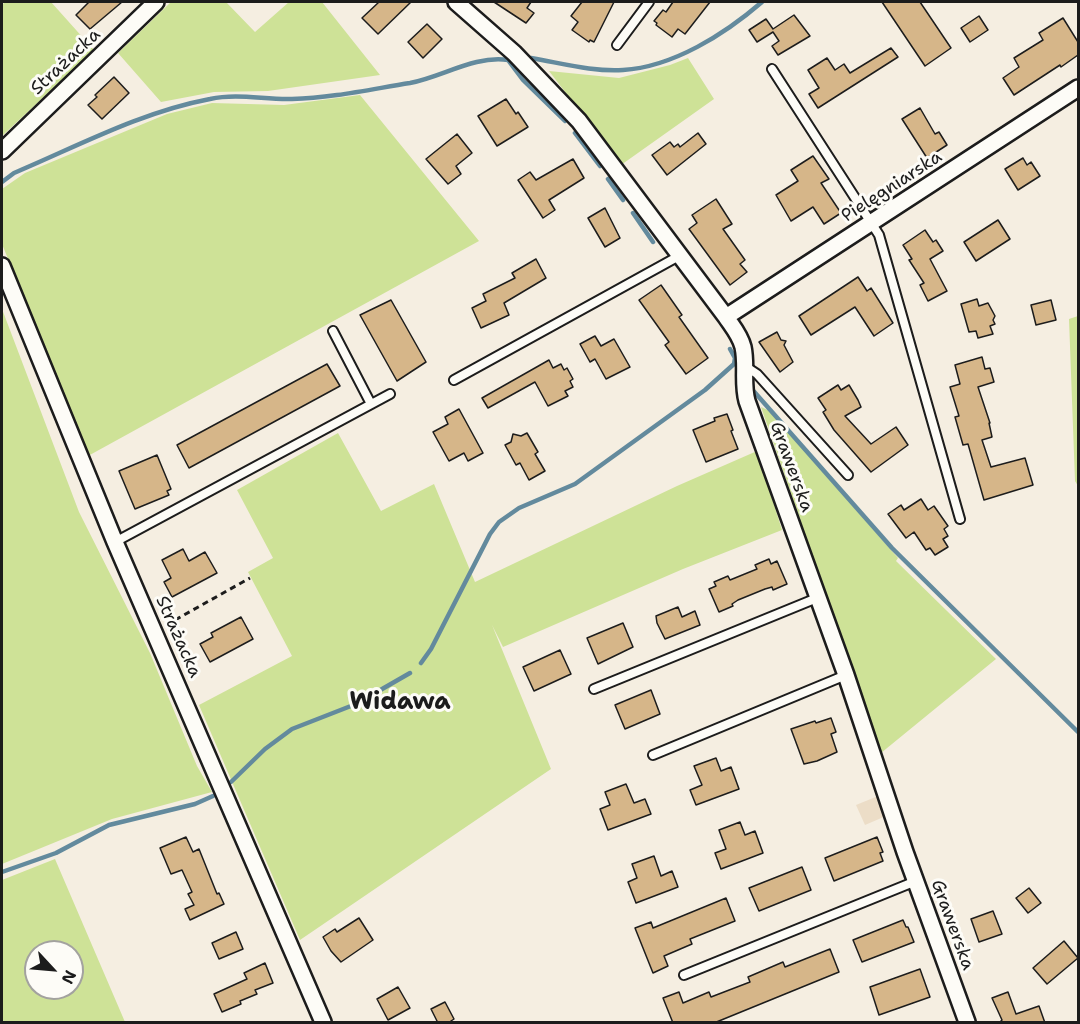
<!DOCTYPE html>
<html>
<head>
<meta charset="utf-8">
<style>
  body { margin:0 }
  #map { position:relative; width:1080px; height:1024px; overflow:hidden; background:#f5eee1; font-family:"Shantell Sans",sans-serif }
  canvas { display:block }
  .frame { position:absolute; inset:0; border:3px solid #1c1c1c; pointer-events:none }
  .north { position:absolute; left:24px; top:940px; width:60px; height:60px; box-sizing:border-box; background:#fdfcf7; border:2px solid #a3a29f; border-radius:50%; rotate:116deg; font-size:16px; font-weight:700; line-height:24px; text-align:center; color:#1c1c1c }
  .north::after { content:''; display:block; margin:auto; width:21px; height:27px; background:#1c1c1c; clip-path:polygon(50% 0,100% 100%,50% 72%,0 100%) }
</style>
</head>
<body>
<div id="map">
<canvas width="1080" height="1024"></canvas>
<div class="frame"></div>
<div class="north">N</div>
</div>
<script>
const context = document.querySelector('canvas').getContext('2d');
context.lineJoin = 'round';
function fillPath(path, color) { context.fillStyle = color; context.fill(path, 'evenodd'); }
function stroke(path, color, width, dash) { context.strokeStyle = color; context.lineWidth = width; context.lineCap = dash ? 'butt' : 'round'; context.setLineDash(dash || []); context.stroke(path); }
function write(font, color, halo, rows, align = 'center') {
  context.font = font + ' "Shantell Sans",sans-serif'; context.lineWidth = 6; context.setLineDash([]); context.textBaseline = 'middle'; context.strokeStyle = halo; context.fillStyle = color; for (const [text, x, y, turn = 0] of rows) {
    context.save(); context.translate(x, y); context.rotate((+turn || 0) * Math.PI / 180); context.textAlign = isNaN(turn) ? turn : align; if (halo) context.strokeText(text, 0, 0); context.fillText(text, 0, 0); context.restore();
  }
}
fillPath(new Path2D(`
  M878,796L886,816L865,825L856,805Z`), '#ecddc7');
fillPath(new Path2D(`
  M5,2H51L94,50L2,136V5Z
  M171,2H226L255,32L289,2H322L380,75L268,91L214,92L161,102L118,53Z
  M688,58L714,99L621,165L549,71L619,78L670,65Z
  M360,95L479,241L88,456L2,244V189L25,173L167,114L212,103L284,105Z
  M2,309L79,512L150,653L197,766L212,792L112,819L2,864Z
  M1078,316V486L1075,481L1069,319Z
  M761,407L770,411L898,558L896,561L996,659L881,753Z
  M338,433L381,511L434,484L475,582L677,486L757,451L782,530L683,569L503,647L492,625L551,769L300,940L199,705L292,656L248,572L273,558L237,490Z
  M55,859L125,1022H2V880ZM36,952H72V988H36Z`), '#cee297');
stroke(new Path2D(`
  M531,58C561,63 593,72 623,70C673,67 725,34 762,2
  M575,133L600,166
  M608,179L623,200
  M2,182L14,173C78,146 141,112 210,99C238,93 265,100 292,99C332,98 372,89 410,83C442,77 475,55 508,60L523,80L565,121
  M633,213L653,242
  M750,387L892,548L1078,732
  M421,663L431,649L490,534L499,522L519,508L575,484L705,390L734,364L735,358L730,349
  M231,782L265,749L292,729L356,704L410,673
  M2,872L56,853L109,825L195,804L213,796`), '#638a9d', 4.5);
const building = new Path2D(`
  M89,2H122L90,29L76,15Z
  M379,2H411L378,34L362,18Z
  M494,2H531L527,8L534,13L526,23Z
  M582,2H614L594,42L590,40L589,42L572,30L578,22L571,16Z
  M673,2H710L685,34L678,29L672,37L656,25L657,23L654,21L663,10L666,12Z
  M882,2H920L951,48L925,66Z
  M794,15L810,36L778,55L772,46L779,41L773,32L757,42L749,30L766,19L773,29Z
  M979,16L988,30L970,42L961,28Z
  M1063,18L1078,42V55L1061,67L1060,65L1014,95L1003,78L1019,67L1014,58L1043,40L1039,33Z
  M427,24L442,39L423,58L408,42Z
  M891,48L898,57L818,108L809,94L819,88L808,70L827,58L835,70L844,64L850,73Z
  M114,77L129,93L102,119L88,105L97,97L95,95Z
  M506,99L516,114L518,112L528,127L497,146L478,116Z
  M920,108L935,134L939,132L947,145L927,158L902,119Z
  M698,133L706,144L667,175L652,155L670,142L674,147L678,144L680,147Z
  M457,134L472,153L456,166L461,174L448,184L426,159Z
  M813,156L829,179L821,183L841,213L824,224L813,207L791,221L776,195L798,181L791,170Z
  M1023,158L1027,165L1031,162L1040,176L1018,190L1005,169Z
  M573,159L584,178L549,200L555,210L543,218L518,180L530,172L536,180Z
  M716,199L732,224L723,229L745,260L740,264L747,272L730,285L689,229L697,223L692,215Z
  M605,208L620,238L605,247L588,218Z
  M998,220L1010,239L976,261L964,242Z
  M925,230L933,242L936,240L943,251L930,259L947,291L928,301L920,285L924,283L909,260L912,259L903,245Z
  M536,259L546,278L504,303L509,315L481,328L472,308L486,301L483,294L515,278L512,273Z
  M858,277L867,291L871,288L893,323L874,336L855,307L811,335L799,316Z
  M661,285L682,315L679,317L708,358L686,374L665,345L669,342L639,300Z
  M977,299L979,306L988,303L995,316L993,320L995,324L990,326L993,334L978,338L976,331L969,332L961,304Z
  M391,300L426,362L397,381L360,315Z
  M1051,300L1056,320L1036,325L1031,305Z
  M777,332L781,340L786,341L784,345L793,362L780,372L759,342Z
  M595,336L601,346L614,339L630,367L606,379L595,359L590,362L580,344Z
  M982,357L985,369L990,368L994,382L978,387L990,423H989L992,437L982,440L991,467L1025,458L1033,485L984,500L968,444L963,445L955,417L959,416L950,387L960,384L955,365Z
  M549,360L553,368L561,364L564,370L567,368L573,379L570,381L573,387L565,391L568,396L548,406L535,382L488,408L482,398Z
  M327,364L340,386L189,468L177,445Z
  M838,385L841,390L849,385L858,400L861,407L845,416L871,444L896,427L908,445L871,472L834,430L823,412L826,410L818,398Z
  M459,409L483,453L468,461L464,453L449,461L433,432L448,424L445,417Z
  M727,414L733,430L731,431L738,449L706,462L693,430L715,421L714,418Z
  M527,433L538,452L535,454L545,471L529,480L520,463L516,465L505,445L511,442L513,434L521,436Z
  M157,455L171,489L167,491L169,495L135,509L119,471Z
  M921,499L928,510L934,506L948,526L944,529L948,536L943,539L948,547L935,555L930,548L926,550L914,532L906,538L888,514L901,505L904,510Z
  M183,549L189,561L205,552L217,573L172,597L164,582L171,578L162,560Z
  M769,559L771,564L777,561L787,584L773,590L772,587L765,589L738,600L732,604L733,606L719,612L709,589L716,586L714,582L728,576L730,580L757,569L755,565Z
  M678,607L682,617L695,611L700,625L665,639L657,623L656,616Z
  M241,617L253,639L210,662L200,644L213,637L211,633Z
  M623,623L633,647L598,664L587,638Z
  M560,650L571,674L534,691L523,667Z
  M651,690L660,714L625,729L615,705Z
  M831,718L836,732L831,734L837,752L817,761L804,764L791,729L815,721L816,723Z
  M716,758L721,771L731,767L739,789L696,805L690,790L702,785L694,766Z
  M626,784L634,803L645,799L651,814L608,830L600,809L610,805L605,792Z
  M740,822L745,835L755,831L763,853L721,869L715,853L726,849L719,830Z
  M186,837L193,852L199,849L217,894L219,893L224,904L190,920L185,909L194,905L188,894L192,892L182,870L171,874L160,848Z
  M877,837L883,852L880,853L883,861L834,881L825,858Z
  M654,856L661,876L672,871L678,887L636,903L628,882L637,878L632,864Z
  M802,867L811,890L759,911L749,888Z
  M1029,888L1041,903L1028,913L1016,898Z
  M726,898L735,921L690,939L692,944L664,956L668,966L653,973L635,928L651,922L653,928Z
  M993,911L1002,934L979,942L971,919Z
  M359,918L373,940L341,962L331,951L323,937L335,929L337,932Z
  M903,920L906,927H908L914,942L862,962L853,940Z
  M236,932L243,949L219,959L212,943Z
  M1064,941L1078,958L1047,984L1033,968Z
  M830,949L839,972L714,1023H673L663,998L679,992L683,1003L709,992L711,997L750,982L748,977L783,962L785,967Z
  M265,963L273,983L255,990L257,994L240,1001L241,1004L222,1012L214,994L247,979L244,973Z
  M920,969L930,997L879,1015L870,987Z
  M398,987L410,1008L388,1020L377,999Z
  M1008,992L1016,1014L1039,1006L1045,1023H999L1002,1020L992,998Z
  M445,1002L454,1019L448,1023H438L431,1009Z`);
fillPath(building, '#d6b689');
stroke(building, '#1c1c1c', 1.5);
const service = new Path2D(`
  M617,45L649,2
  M772,69L879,235L960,519
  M333,331L371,404
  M745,366L757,374L848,475
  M454,380L679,256
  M115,542L390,394
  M594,689L817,598
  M653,755L846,675
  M684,975L916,881`);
const minor = new Path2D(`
  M456,2L514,53L579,121L726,317C732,326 740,335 743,347C747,365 742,383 747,401L846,675L905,852L967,1022
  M2,151L156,2
  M2,266L115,542L323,1022
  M726,317L1078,88`);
stroke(service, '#1c1c1c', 12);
stroke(minor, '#1c1c1c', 20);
stroke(new Path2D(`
  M166,625L250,578`), '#1c1c1c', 3, [6, 4.5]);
stroke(service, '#fdfcf7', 8);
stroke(minor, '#fdfcf7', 15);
write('18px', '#1c1c1c', '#fdfcf7', [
  ["Strażacka",66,62,-43],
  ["Pielęgniarska",892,187,-33],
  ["Grawerska",791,467,70],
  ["Strażacka",178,637,66],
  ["Grawerska",952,925,70]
]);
write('bold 24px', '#1c1c1c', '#fdfcf7', [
  ["Widawa",400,703]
]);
</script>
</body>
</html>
